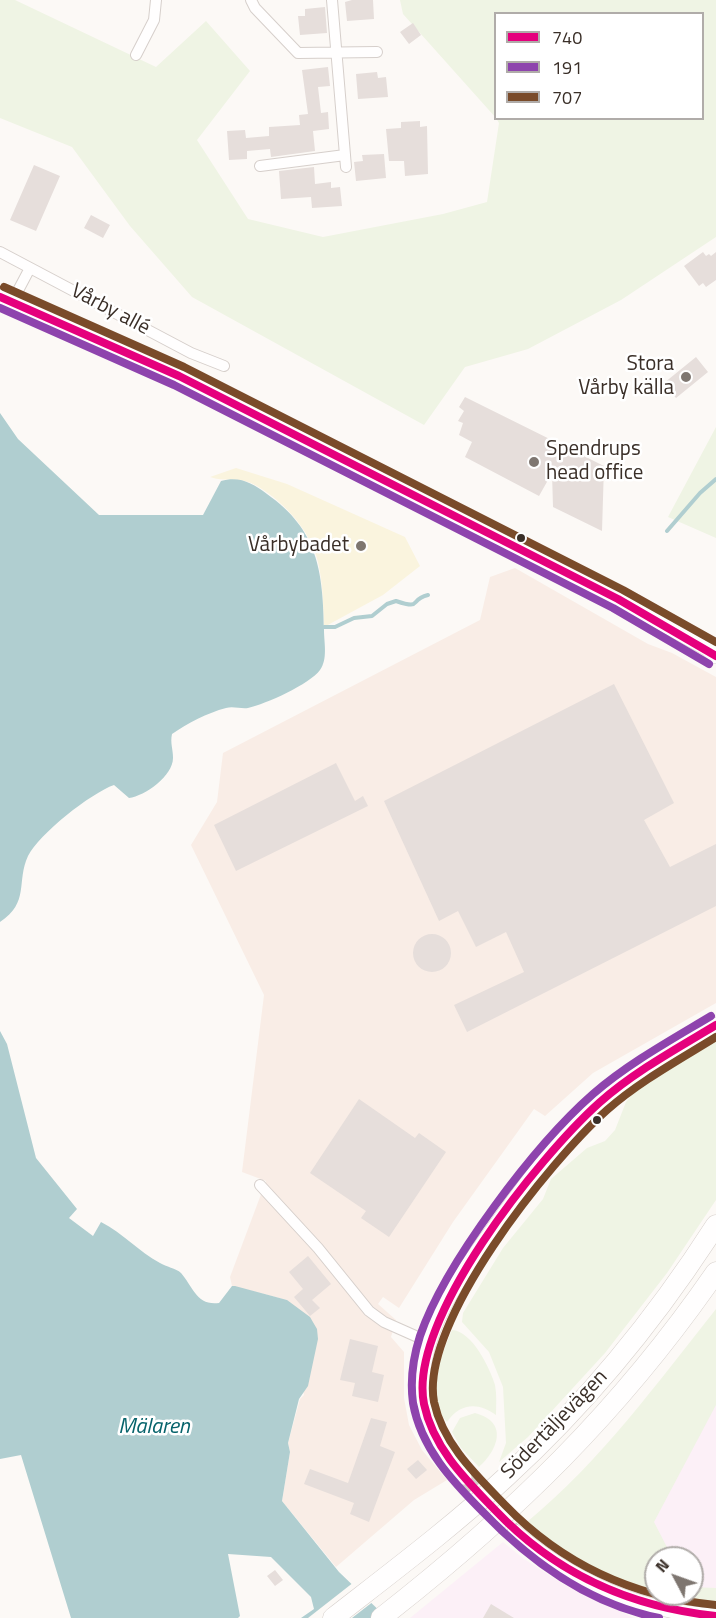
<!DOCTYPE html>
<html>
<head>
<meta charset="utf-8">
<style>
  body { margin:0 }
  #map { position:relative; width:716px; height:1618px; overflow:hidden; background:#fcf9f6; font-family:"Titillium Web",sans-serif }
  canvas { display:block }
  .legend { position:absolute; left:494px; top:12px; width:210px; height:108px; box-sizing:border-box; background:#fff; border:2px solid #b0aca9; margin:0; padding:8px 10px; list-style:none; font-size:18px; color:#3a2f28 }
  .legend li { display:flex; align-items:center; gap:12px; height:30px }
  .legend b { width:30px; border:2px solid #b0aca9 }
  .north { position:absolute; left:644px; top:1546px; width:60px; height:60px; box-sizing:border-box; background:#fff; border:2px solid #b0aca9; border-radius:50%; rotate:311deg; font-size:16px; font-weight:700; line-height:24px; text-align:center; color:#3a2f28 }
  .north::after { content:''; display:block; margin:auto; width:21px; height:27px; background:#7e7670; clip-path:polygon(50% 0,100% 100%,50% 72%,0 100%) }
</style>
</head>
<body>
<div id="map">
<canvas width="716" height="1618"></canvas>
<ul class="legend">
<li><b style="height:8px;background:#e5007d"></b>740</li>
<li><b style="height:8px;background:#8e44ad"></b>191</li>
<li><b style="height:8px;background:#7a4b2a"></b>707</li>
</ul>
<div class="north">N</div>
</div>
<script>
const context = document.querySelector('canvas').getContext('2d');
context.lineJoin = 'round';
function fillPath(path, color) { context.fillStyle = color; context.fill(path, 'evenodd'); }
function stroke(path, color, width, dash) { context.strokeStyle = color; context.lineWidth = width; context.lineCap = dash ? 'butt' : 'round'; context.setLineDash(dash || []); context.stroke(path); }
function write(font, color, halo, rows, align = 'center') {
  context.font = font + ' "Titillium Web",sans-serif'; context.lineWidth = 5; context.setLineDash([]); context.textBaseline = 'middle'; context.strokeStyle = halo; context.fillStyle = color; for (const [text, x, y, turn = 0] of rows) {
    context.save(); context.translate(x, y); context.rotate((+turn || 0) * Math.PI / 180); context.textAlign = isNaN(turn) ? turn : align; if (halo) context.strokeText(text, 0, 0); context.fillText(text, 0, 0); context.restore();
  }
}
fillPath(new Path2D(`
  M716,1345V1602L658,1594H692V1558H656V1594L629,1586Z
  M503,1542L524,1559L563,1584L634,1618H410Z`), '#fcf0f7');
fillPath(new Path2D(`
  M515,568L648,644L672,653L716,677V1003L593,1073L545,1116L534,1109L453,1222L399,1308L383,1297L378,1304L396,1320L391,1337L404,1352V1398L409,1425L422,1450L447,1480L414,1500L336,1567L282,1501L290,1452L288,1443L300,1399L304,1395L287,1300L232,1286L230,1277L266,1181L242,1172L264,995L191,845L217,802L223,753L480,620L490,577Z`), '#f9ede6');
fillPath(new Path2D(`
  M0,0H15L156,67L206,21L250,71L197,140L248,219L323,237L443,214L487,202L499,123L496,118H702V14H496V118L403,14L400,0H716V237L621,300L528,349L465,367L424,425L192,297L130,226L72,147L0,118Z
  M716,427V538L668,517Z
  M716,1039V1200L667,1273L605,1353L528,1437L499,1462L506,1443L503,1387L489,1352L462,1322L463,1313L503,1248L543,1199L551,1179L587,1148L605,1141L615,1130L626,1102L633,1093Z
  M716,1309V1405L654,1522L671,1555V1558H656V1594L605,1577L566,1559L527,1522C601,1461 657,1383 716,1309Z
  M452,1330C472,1331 490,1368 495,1385C497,1395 496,1405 496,1415C478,1402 460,1403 447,1422C424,1398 441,1355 452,1330Z
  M475,1413C509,1422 498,1450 479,1467L461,1448L452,1432L460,1418Z
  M692,1587L716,1588V1602L658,1594H692Z`), '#eff4e4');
fillPath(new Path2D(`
  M236,468L287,484L405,537L420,566L383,595L324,627C323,605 323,583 318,562C311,530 280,497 251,483C237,477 224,482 210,477Z`), '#faf4de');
fillPath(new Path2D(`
  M0,413L18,439L99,515H203L221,481C240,476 252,483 267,494C318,530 323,571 324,630C324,643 328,659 320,670C310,684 266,704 248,708C241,709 233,706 226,708C207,713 188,723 172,734C170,743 173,749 173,758C173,776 145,796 129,798L114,785C91,793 39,834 28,856C16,882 30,902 0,922Z
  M0,1031L7,1044L36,1158L77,1209L69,1218L93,1236L101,1222C123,1233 139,1252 160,1263C166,1267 176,1268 181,1273C193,1287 197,1306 219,1303L232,1286H235L287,1300L310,1317L317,1329L318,1339L308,1386L299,1399L288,1443L290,1452L282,1501L339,1572L387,1618H301L314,1609L311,1597L271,1557L228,1554L240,1616L238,1618H71L21,1455L0,1459Z`), '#b0ced0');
fillPath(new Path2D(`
  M354,1582L374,1601L352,1618H308Z`), '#fcf9f6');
stroke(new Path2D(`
  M667,531L700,493L716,479
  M324,627H335L354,618L372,616L387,604L396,601C423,610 408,600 428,595`), '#b0ced0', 4);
fillPath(new Path2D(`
  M352,0H373L374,19L347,21L345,2Z
  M325,7L327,33L300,35L298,16H305V9Z
  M413,23L421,35L409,44L400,32Z
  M328,67L330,86L318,87L321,113L328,112L329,129L313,131L315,151L271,157L270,149L247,151V159L229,160L227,131L245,130L246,138L269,136V127L300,125L299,115L308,114L302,70Z
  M377,72L378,78L386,77L388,97L358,99L356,74Z
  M420,121V127L427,126L428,174L405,176L404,161H389L386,129L401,128V122Z
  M384,154L386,178L356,181L354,162L363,161L362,155Z
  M34,165L60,176L36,231L10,220Z
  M314,167L315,184L331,182V188L340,187L342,206L312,208L311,197L281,199L279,171Z
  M91,215L110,225L103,238L84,228Z
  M703,252L706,256L709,254L711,256L716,252V280L706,287L703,283L699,286L684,266Z
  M696,357L708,372L676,398L664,383Z
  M465,397L604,466L602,531L553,507L552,473L539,496L465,457L472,442L459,435L463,423L458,421L464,411L459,407Z
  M614,684L674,803L644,820L670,867L716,844V906L467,1032L454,1005L524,972L506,932L476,947L458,911L439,921L384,801Z
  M336,763L355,801L363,796L368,806L236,871L214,825Z
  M413 953a19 19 0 1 1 38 0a19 19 0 1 1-38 0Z
  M359,1099L415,1138L419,1133L446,1152L389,1237L361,1218L366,1211L310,1173Z
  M308,1256L331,1284L312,1300L320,1308L310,1316L294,1297L303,1289L289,1272Z
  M350,1339L378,1346L372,1372L384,1375L378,1402L352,1396L355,1383L340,1380Z
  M371,1418L387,1422L380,1446L395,1452L369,1522L350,1514L354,1503L304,1484L310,1469L348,1483Z
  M418,1460L427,1470L416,1479L407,1469Z
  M275,1570L283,1580L275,1586L267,1576Z
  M491,1604L514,1618H483Z`), '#e6dedb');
stroke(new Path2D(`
  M464,1477L515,1532`), '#d5d1cd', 15, [15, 8]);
const street = new Path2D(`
  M251,0L255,8L298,53L377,52
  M332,0L346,167
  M136,55L154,20L156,0
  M260,166L345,155
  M0,252L191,353L224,366
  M12,302L30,268
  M260,1185L318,1248L369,1311L384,1322L429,1342`);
const secondary = new Path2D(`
  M0,297L179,376L618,599L708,649L716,656
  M464,1477C447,1456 430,1433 424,1406C419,1381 424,1354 433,1330C448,1291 475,1255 499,1221C530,1178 561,1135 602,1100C637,1071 677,1049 716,1025
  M515,1532C571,1581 641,1612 716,1616`);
const highway = new Path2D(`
  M333,1618C392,1572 452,1527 506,1477C587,1403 657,1317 716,1225
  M381,1618C514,1514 620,1411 716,1272`);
stroke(street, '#d6cfcb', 12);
stroke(secondary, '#d6cfcb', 16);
stroke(highway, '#d6cfcb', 21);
stroke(street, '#fffefe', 10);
stroke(secondary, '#fffefe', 15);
stroke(highway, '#fffefe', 20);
stroke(new Path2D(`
  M0,297L179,376L618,599L716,656
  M716,1025C676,1049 634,1072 599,1103C539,1157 407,1320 424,1404C433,1448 466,1480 496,1511C556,1574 630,1607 716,1616`), '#e5007d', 8);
stroke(new Path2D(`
  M0,308L174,385L613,608L709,664
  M659,1618C590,1604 531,1562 483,1512C452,1481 421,1448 413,1403C410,1381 413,1358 420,1336C445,1263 535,1145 593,1094C629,1063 671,1040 711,1016`), '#8e44ad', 8);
stroke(new Path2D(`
  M4,287L184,367L623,590L716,642
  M716,1037C679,1060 640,1081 607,1110C550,1161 419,1323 434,1402C443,1444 476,1475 505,1505C563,1565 634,1597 716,1605`), '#7a4b2a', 8);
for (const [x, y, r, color] of [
  [686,377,6,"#7e7670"],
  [534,462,6,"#7e7670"],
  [521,538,5,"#3a2f28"],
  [361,546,6,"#7e7670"],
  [597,1120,5,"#3a2f28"]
]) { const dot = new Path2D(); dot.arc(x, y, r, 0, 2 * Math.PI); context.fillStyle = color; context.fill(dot); stroke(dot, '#fff', 2); }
write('21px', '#3a2f28', '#fff', [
  ["Vårby allé",110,310,28],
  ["Södertäljevägen",555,1425,-46]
]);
write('21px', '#3a2f28', '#fff', [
  ["Stora",674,365],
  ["Vårby källa",674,389],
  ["Spendrups",546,450,"left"],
  ["head office",546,474,"left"],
  ["Vårbybadet",349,546]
], 'right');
write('italic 22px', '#06636b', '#fff', [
  ["Mälaren",154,1428]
]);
</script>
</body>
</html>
